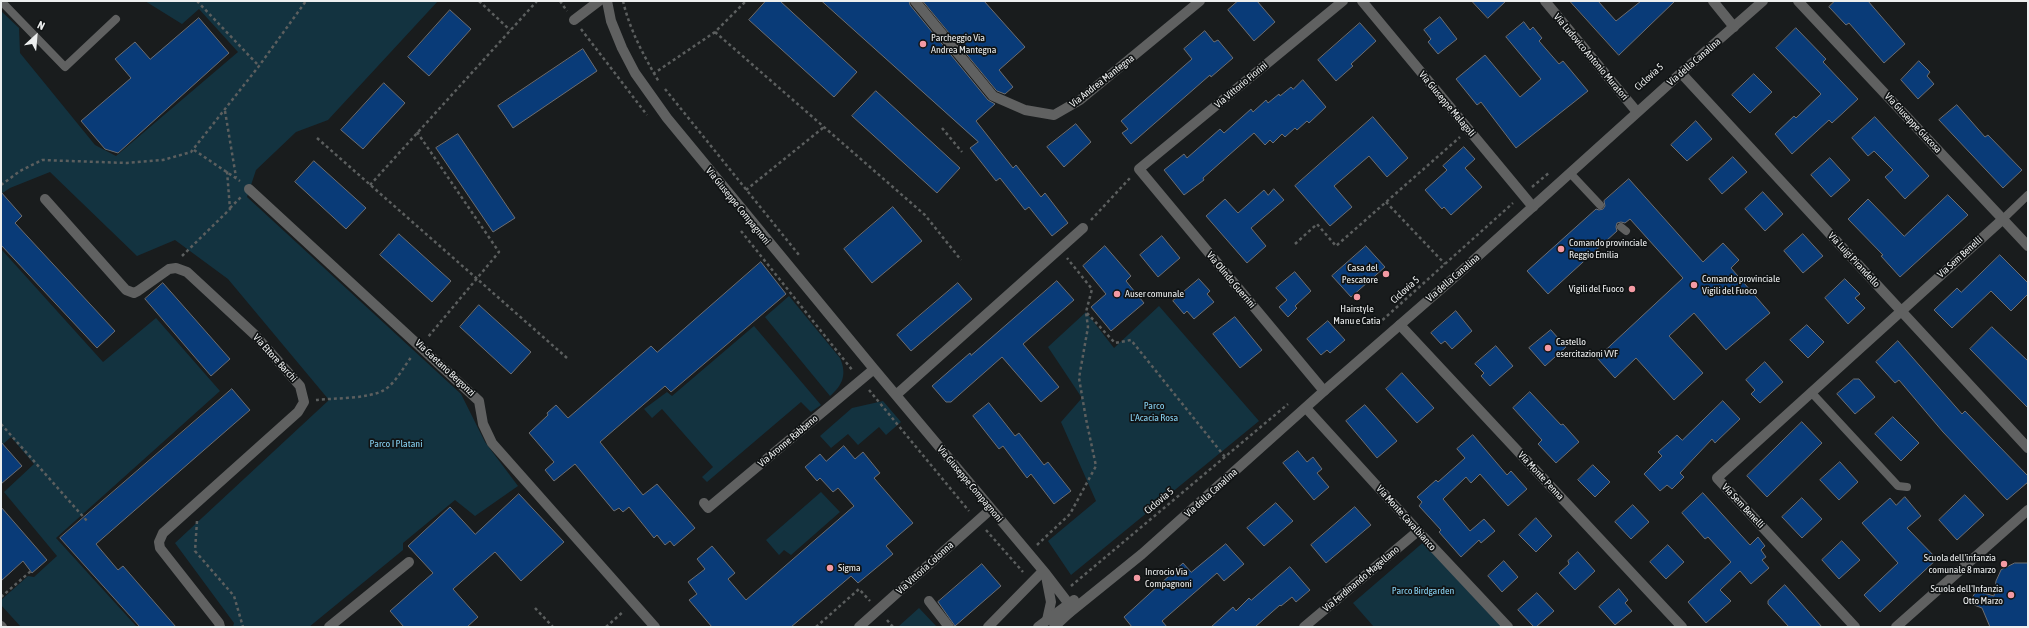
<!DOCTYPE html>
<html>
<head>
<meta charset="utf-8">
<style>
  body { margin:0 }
  #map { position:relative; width:2029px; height:628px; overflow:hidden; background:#191c1d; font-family:"Asap Condensed",sans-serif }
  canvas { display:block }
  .frame { position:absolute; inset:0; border:2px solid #edefef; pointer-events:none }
  .north { position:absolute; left:16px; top:16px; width:40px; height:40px; -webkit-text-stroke:3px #101314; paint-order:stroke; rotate:26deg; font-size:11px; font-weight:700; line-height:16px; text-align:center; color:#edefef }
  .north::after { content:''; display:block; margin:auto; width:14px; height:18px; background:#edefef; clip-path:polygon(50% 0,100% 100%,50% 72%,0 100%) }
</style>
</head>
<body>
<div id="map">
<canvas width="2029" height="628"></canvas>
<div class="frame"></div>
<div class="north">N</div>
</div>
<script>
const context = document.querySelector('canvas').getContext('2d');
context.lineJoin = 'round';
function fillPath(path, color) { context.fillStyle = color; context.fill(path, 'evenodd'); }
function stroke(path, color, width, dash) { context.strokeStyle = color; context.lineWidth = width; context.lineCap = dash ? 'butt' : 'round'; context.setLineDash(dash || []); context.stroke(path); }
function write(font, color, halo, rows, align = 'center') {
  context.font = font + ' "Asap Condensed",sans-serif'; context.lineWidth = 3.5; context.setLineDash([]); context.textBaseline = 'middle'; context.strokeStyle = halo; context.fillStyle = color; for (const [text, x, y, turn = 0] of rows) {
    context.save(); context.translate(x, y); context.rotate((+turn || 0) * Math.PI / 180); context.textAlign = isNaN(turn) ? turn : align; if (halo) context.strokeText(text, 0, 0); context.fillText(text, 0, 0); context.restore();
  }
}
fillPath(new Path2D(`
  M145,1H438L328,120L296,132L256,170L247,197L461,394L485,442L518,486L475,516L455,500L403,543V550L309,627H233L234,623L175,543L329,400L228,279L175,240L137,256L50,172L10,188L1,194V11L19,28L20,53L95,145L116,156L238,52L199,9L182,24Z
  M1,249L103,362L156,318L220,391L56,538L137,627H21L1,605V600L28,576L34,577L57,556L4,492L34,464L11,437L1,446Z
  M789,296L840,358C847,374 843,385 830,396L765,317Z
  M1159,306L1259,421L1071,575L1048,541L1096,501L1061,422L1082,398L1048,347L1086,312L1114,348Z
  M754,326L821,405L811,412L801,402L707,482L702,477L713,467L662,409L652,418L644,409L667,392L672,396Z
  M883,401L901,422L886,435L879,427L858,445L848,434L831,448L820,436L852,408Z
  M821,492L840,512L791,555L784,550L779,555L766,540Z
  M1426,540L1508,627H1374L1353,603Z
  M919,608L937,627H900L899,626Z`), '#133340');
const building = new Path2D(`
  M766,1H780L857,72L834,97L749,20Z
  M822,1H909L910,5L988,100L995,104L976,121L1013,168L1016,165L1041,197L1045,193L1068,223L1052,236L1029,207L1025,210L1000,178L996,181L970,148L978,142Z
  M923,1H984L1025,47L999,70L1013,87L1005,94L997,91Z
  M1238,1H1257L1275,22L1254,41L1228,10Z
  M1472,1H1506L1488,18Z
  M1570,1H1598L1616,21L1641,1H1675L1619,55Z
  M1835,1H1868L1905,44L1884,63L1849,23L1846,25L1829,7Z
  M450,10L471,29L429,76L408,57Z
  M1440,17L1457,39L1438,54L1428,42L1431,39L1424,30Z
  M199,18L229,53L118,153L105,149L81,121L131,78L115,59L135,42L150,59Z
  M1524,22L1530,30L1533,27L1542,38L1539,41L1559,64L1563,61L1588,91L1516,148L1481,102L1477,105L1456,79L1485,55L1520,97L1541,79L1506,37Z
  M1360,23L1376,41L1351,64L1353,66L1336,81L1318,60Z
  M1796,28L1826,59L1823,62L1858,99L1832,123L1829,120L1792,154L1775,134L1794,116L1796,118L1821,94L1776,48Z
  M1205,31L1214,42L1218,40L1233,58L1211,77L1210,75L1131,144L1122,133L1128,129L1121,121L1192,59L1184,49Z
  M583,49L597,71L513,128L498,106Z
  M1919,61L1930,72L1927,76L1934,84L1918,99L1901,80Z
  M1754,74L1772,92L1750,113L1732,95Z
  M1303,80L1326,107L1309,123L1307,121L1297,130L1295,128L1285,137L1282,134L1273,143L1270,140L1265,145L1254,133L1203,178L1204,180L1184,195L1164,170L1184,154L1187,158L1220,129L1224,133L1251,109L1253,112L1266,100L1268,103L1279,94L1280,96L1291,87L1293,89Z
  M384,83L405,103L363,149L341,130Z
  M876,91L960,168L937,193L852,116Z
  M1957,105L1985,137L1988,135L2022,170L2003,188L1939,120Z
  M1373,117L1408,158L1387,177L1369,156L1334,186L1352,207L1330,226L1295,186Z
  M1875,117L1929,176L1905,199L1885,177L1893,170L1874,151L1868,156L1852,138Z
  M1696,121L1712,139L1687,161L1671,145Z
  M1076,124L1091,142L1064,167L1047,147Z
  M458,134L515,218L493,232L436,148Z
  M1464,147L1475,159L1465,168L1482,187L1451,215L1444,207L1442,209L1425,190L1447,170L1443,166Z
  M1733,157L1747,172L1722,194L1709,179Z
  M1830,158L1850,180L1831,197L1811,175Z
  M314,161L366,208L346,229L295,182Z
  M1629,179L1703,262L1723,243L1739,260L1731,268L1770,313L1726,350L1694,313L1669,336L1703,373L1674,400L1636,358L1615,378L1597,358L1683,278L1630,219L1625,223L1621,222L1617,223L1616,227L1617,231L1548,294L1527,271L1596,209L1599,210L1603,209L1605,206L1604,201Z
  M1274,189L1284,200L1251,228L1266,246L1247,263L1206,216L1225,199L1238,213L1264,190L1268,195Z
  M1,192L22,216L15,223L115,331L97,348L1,245Z
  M1763,192L1783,214L1765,231L1745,209Z
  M1948,195L1968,215L1900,277L1881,256L1883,255L1848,219L1868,199L1904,236Z
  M893,207L922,241L872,283L844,249Z
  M399,234L451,281L432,302L380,255Z
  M1803,234L1823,256L1803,273L1784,251Z
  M1162,236L1180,258L1158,277L1140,255Z
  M1105,246L1131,276L1126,281L1144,303L1111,331L1091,307L1106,294L1083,266Z
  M1366,246L1385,267L1351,297L1332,276Z
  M2000,255L2028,283V294L2011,311L1991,291L1952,328L1934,310L1957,288L1961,292Z
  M761,262L786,294L671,392L665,386L600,442L643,495L657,484L695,528L674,546L670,541L665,545L657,535L654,538L629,507L623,512L619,508L614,511L575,464L554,481L545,470L554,462L529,433L548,415L547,413L556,405L568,418L651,346L657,352Z
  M1295,272L1311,291L1295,306L1297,308L1288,317L1279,307L1287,300L1276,288Z
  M1199,279L1210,291L1207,294L1214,302L1194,319L1187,311L1184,314L1173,301Z
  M1845,279L1860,294L1855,298L1865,308L1848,324L1825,298Z
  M1057,281L1074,300L1023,344L1059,387L1041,402L1002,357L951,402H946L932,386L970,353L971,355Z
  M163,283L230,359L211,376L145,299Z
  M958,283L972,299L911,351L897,335Z
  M479,305L531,352L511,374L460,327Z
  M1456,311L1472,331L1452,349L1445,341L1441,344L1431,333Z
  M1235,317L1262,350L1240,368L1213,334Z
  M1328,321L1345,340L1330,353L1327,350L1321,355L1307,339Z
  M1807,325L1824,342L1808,358L1790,340Z
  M1992,327L2028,361V408L1970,349Z
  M1551,330L1566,347L1545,366L1529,348Z
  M1898,341L1962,414L1965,411L2028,476V482L2007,500L1943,432L1899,380L1895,383L1876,362Z
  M1496,346L1513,366L1490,386L1481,376L1484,373L1475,364Z
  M1765,362L1783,382L1760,403L1751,394L1755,390L1746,380Z
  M1402,373L1434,408L1417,423L1386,389Z
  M1854,379H1859L1875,397L1855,414L1837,394Z
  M232,389L250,410L96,544L118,570L123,566L176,627H140L60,538Z
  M1530,392L1561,425L1563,424L1579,442L1556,463L1538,444L1542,440L1513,408Z
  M1723,401L1740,419L1715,443L1712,439L1680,473L1684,477L1672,489L1667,485L1660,491L1644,474L1662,456L1658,452L1677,435L1682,440Z
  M989,403L1015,436L1019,433L1044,465L1048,462L1071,491L1054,504L1031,474L1027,478L1003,446L999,449L973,416Z
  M1365,405L1397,441L1377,458L1346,421Z
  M1893,417L1919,443L1901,461L1875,434Z
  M1802,422L1822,443L1767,497L1747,476Z
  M1473,435L1507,475L1511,471L1527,489L1508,506L1480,474L1471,483L1466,477L1443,499L1470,531L1484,519L1495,531L1481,543L1479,540L1461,557L1439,532L1441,530L1419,506L1422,502L1417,497L1436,480L1438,482L1465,458L1457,449Z
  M1,442L22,466L1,484Z
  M844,446L855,459L863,452L880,473L874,478L913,523L886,546L893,554L858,583L851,576L791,627H712L689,600L697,594L688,582L705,569L697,559L712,546L735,573L728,579L746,600L854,506L838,488L833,492L820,478L817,481L805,467L820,454L826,461Z
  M1298,451L1307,462L1313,457L1322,469L1317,473L1329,487L1314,500L1283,463Z
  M1840,462L1858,482L1839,500L1820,480Z
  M1593,465L1610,482L1595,497L1578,480Z
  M1703,493L1750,545L1758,537L1765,546L1761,550L1766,557L1762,560L1769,568L1751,584L1740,571L1720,590L1731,601L1706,623L1688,602L1731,562L1708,537L1705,539L1682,513Z
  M519,494L564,542L521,581L495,552L453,589L478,617L467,627H404L390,611L433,573L408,546L450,507L475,534Z
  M1965,495L1984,515L1957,540L1939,520Z
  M1905,497L1921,516L1907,528L1937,559L1880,612L1864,595L1898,563L1862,523L1890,498L1896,505Z
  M1802,498L1822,519L1802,538L1782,517Z
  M1276,503L1293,521L1264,546L1247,528Z
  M1633,505L1649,522L1631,539L1615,522Z
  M1,507L47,560L32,573L23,561L1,581Z
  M1355,507L1371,525L1326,563L1311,545Z
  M1536,518L1552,536L1536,552L1519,535Z
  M1842,541L1860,560L1839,579L1822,560Z
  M1226,544L1244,564L1224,581L1217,573L1162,621L1167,627H1132L1124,617L1183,563L1191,572Z
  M1668,545L1684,562L1666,579L1650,562Z
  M1578,552L1595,571L1575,590L1559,573L1569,564L1568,561Z
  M1504,561L1518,577L1502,592L1488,576Z
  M2015,563H2028V627H1990L1982,608L1974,605L1972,598L1975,593L1980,592L1994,596L1996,581L2001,570Z
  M982,564L1001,586L955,626L938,602Z
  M1290,567L1310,590L1296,602L1292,597L1281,606L1280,605L1255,627H1211L1233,607L1236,611L1249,598L1251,600Z
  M1785,585L1822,627H1789L1768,604V601Z
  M1619,589L1628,600L1625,603L1632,611L1615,625L1599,607Z
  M1537,593L1554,611L1536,627H1534L1518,610Z`);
fillPath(building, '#093b78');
stroke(building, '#6d6e71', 1);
stroke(new Path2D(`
  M197,1L259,66
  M479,1L510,30
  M560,1L567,11
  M623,1C630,31 644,56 659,82
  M581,29L647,115
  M715,32L925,215L961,260
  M653,74L715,32L746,1
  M665,89L799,255
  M225,111L236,177
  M942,128L962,152
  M417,132L499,252L428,337
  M317,138L567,358
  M194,150L240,181
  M1,185L20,171L42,160L127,163L163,160L191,152L259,66L306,1
  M370,185L537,1
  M1532,187L1550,172
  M746,190L824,127
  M1386,202L1445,264
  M230,208L241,197
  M1091,220L1130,178
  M741,231L853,371
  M1295,244L1317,224L1336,246L1460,137
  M182,256L230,209L227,171
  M1087,313L1115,343L1131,340L1225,457
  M1378,324L1513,203
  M869,390L969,511
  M316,400C334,398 369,399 384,390C396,383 404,366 412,356
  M1,424L87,521
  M197,521L195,551L234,596L243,627
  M986,530L1023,572
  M1037,545L1070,514L1096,466L1086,419L1079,378L1088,327L1086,312L1092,289L1067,258
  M1071,586L1288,404
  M1,597L31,571
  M535,608L553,627
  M887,620L893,627
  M606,627L624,611
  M816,627L859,589L870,601`), '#5c5f5f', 2.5, [3, 3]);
stroke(new Path2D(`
  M1,1L65,67L116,19
  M1570,173L1600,205
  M2003,219L2028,195
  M1621,227L1626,231
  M1811,392L1898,486L1907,487`), '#606161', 8);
stroke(new Path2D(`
  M607,1L611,21L622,48L635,73L667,118L874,369L1046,574L1069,604V613
  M915,1L993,96L1025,110L1054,115L1080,100L1200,1
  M1362,1L1533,207
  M1545,1L1637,112
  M1713,1L1734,27
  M1798,1L2028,246
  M574,20L599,1
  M1681,73L2028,448
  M249,189L479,401L483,424L492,443L655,627
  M45,199L126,290L134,293L138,291L169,269L176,268L187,272L255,335L300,386L304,402L298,412L163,533L159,542L160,548L219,623L220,627
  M1400,325L1682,627
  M1324,391L1139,169L1343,1
  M896,395L1083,228
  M1306,408L1418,531L1508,627
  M704,503L708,508L874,369
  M1046,576L1051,602L1047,620
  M929,601L949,627
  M1,626L2,627
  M329,627L409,562
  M859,627L991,509
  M988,627L1043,571
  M1304,627L1418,531
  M1855,627L1717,478L2003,219
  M1896,627L2028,510`), '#606161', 10);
stroke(new Path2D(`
  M1038,627L1074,600
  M1054,627L1069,613L1142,554L1324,391L1456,276L1681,73L1763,1`), '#606161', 10);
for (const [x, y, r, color] of [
  [923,44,4,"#f49aa3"],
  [1561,249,4,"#f49aa3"],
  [1386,274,4,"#f49aa3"],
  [1694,285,4,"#f49aa3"],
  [1632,289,4,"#f49aa3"],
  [1117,294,4,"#f49aa3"],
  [1357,297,4,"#f49aa3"],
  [1548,348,4,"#f49aa3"],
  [2004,564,4,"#f49aa3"],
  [830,568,4,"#f49aa3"],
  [1137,578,4,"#f49aa3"],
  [2011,595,4,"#f49aa3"]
]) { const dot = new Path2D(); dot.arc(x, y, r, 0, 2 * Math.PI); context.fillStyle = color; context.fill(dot); stroke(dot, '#101314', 1.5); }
write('10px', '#edefef', '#101314', [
  ["Parcheggio Via",931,38],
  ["Andrea Mantegna",931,50],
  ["Comando provinciale",1569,243],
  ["Reggio Emilia",1569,255],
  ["Casa del",1378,268,"right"],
  ["Pescatore",1378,280,"right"],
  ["Comando provinciale",1702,279],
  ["Vigili del Fuoco",1702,291],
  ["Vigili del Fuoco",1624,289,"right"],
  ["Auser comunale",1125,294],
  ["Hairstyle",1357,309,"center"],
  ["Manu e Catia",1357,321,"center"],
  ["Castello",1556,342],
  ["esercitazioni VVF",1556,354],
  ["Scuola dell'infanzia",1996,558,"right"],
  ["comunale 8 marzo",1996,570,"right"],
  ["Sigma",838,568],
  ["Incrocio Via",1145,572],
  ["Compagnoni",1145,584],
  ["Scuola dell'Infanzia",2003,589,"right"],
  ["Otto Marzo",2003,601,"right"]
], 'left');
write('10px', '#edefef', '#101314', [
  ["Via Ludovico Antonio Muratori",1591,57,50],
  ["Via della Canalina",1694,62,-41],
  ["Ciclovia 5",1649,77,-42],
  ["Via Andrea Mantegna",1102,81,-38],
  ["Via Vittorio Fiorini",1241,85,-40],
  ["Via Giuseppe Malagoli",1447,104,50],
  ["Via Giuseppe Giacosa",1913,123,47],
  ["Via Giuseppe Compagnoni",738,206,51],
  ["Via Sem Benelli",1960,257,-42],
  ["Via Luigi Pirandello",1854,260,47],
  ["Via della Canalina",1453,278,-41],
  ["Via Olindo Guerrini",1231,280,50],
  ["Ciclovia 5",1405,290,-42],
  ["Via Ettore Barchi",275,358,48],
  ["Via Gaetano Bergonzi",445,368,43],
  ["Via Aronne Rabbeno",788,441,-40],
  ["Via Monte Penna",1541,476,47],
  ["Via Giuseppe Compagnoni",970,484,50],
  ["Via della Canalina",1211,493,-42],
  ["Ciclovia 5",1159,501,-40],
  ["Via Sem Benelli",1743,506,47],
  ["Via Monte Cavalbianco",1406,518,48],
  ["Via Vittoria Colonna",925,568,-42],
  ["Via Ferdinando Magellano",1361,579,-40]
]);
write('10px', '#88d3f4', '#101314', [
  ["Parco",1154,406],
  ["L'Acacia Rosa",1154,418],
  ["Parco I Platani",396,444],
  ["Parco Birdgarden",1423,591]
]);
</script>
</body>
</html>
